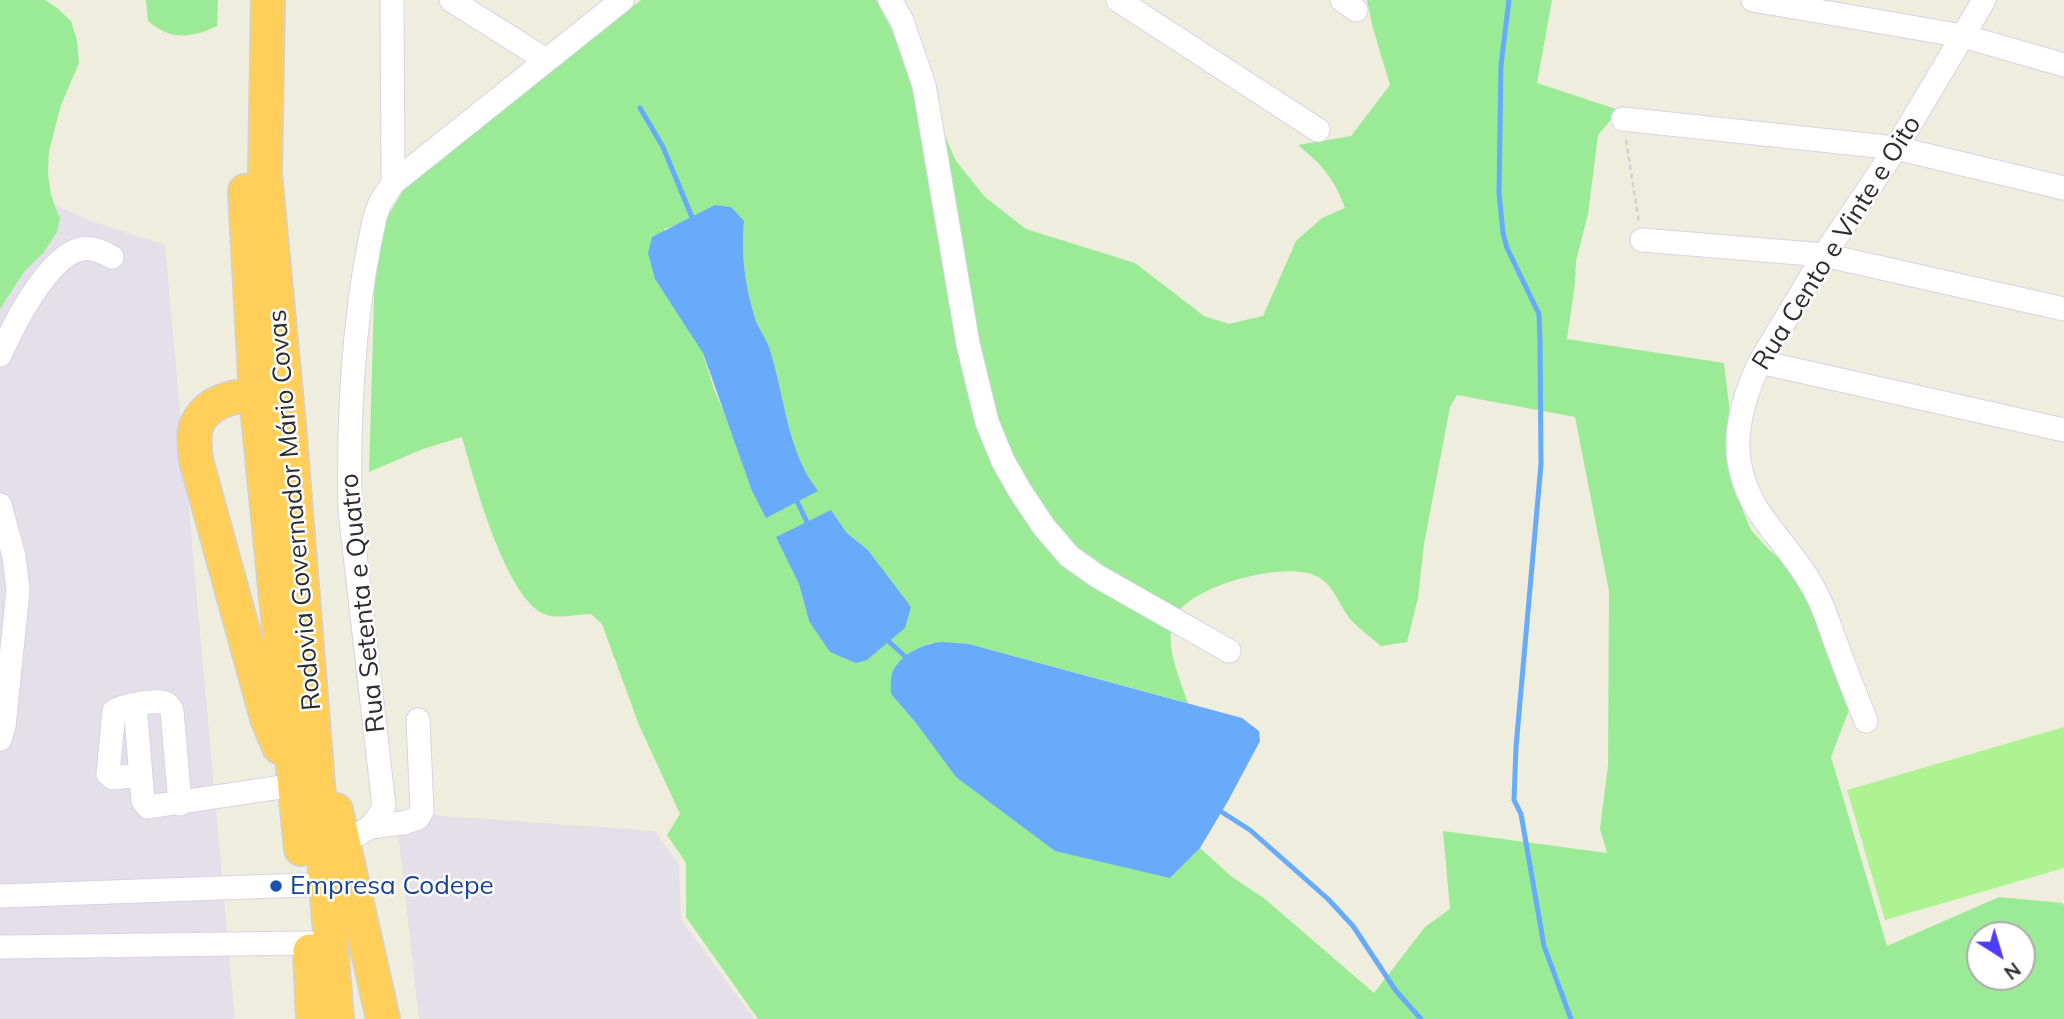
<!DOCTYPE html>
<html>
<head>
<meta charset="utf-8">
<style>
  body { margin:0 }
  #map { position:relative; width:2064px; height:1019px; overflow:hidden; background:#efedde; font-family:Mulish,sans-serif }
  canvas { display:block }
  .north { position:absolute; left:1966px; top:921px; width:70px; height:70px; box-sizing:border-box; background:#fff; border:2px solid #ababab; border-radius:50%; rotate:143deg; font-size:19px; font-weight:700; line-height:28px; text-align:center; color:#2d2d2d }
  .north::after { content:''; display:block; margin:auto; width:24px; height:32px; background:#4d3cff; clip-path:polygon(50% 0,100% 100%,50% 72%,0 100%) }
</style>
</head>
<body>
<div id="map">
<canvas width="2064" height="1019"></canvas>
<div class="north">N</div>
</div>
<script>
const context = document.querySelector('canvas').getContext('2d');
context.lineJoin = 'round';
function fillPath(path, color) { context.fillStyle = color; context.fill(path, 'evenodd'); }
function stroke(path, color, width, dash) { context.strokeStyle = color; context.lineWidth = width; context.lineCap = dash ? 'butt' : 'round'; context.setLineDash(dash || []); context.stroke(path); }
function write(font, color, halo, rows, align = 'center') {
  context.font = font + ' Mulish,sans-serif'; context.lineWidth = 5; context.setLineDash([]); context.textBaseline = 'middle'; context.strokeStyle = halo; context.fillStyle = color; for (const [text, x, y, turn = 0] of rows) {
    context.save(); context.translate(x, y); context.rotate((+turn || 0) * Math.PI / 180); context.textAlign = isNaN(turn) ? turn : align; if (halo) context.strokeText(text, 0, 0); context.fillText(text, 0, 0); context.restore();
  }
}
fillPath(new Path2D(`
  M0,182L96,223L165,245L235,1019H0Z
  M402,813L655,831L679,865L681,919L754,1019H419L398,831Z`), '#e4dfe8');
fillPath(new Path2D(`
  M0,0H45L57,8L71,21L77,40L79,63L61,105L49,151L48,174L51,195L60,219L57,232L44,252L24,272L0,309Z
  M146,0H218L217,26C192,38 171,41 148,21Z
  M641,0H876L928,97L956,161L985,197L1026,229L1135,263L1204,316L1229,324L1263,316L1296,241L1322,218L1345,208C1334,178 1323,166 1298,145L1351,136L1390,85L1372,25L1367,0H1552L1537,83L1619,110L1598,135L1588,214L1576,261L1575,283L1567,339L1724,363L1741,506L1751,530L1769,550L1803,576L1854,697L1831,757L1887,946L1999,897L2062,903L2064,905V1019H758L686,917V863L667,835L680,814L639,725L602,624L591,614C578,614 559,619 547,615C506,603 473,476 462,437L423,449L369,472L375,264L379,231L404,189L432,160ZM744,221C741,255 745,288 756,321C760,331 766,340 770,350C785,397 787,450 817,491L766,517L752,491L732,431L714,389L664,229L680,224ZM1457,395L1575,417L1609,591L1608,765L1600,829L1607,853L1443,831L1450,909L1425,927L1374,993L1265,899L1232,877L1200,848L1170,878L916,723L891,694L906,657L930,643L969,644L1188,703C1180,679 1166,650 1172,624C1181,587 1278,563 1311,574C1335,582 1337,604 1352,621C1360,630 1372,638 1381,646L1407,642L1418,598L1424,544L1450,407ZM831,510L847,533L868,550L911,608L809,621L799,584L791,566ZM1980,935H2022V977H1980Z`), '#9beb96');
fillPath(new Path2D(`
  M2064,727V868L1885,920L1847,790Z`), '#aef391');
fillPath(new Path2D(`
  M715,205L731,207L744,221C741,255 745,288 756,321C760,331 767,340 770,350C785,397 787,451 818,491L766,518L752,491L703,353L655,279L648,253L652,237Z
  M831,510L847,533L868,550L911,607L905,628L867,660L856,663L830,652L809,621L799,584L776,537Z
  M942,642L969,644L1242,718L1259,731L1260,741L1228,801L1200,848L1170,878L1055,851L956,777L916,723L891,694C891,687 890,678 893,671C901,654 925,643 942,642Z`), '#68abfa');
stroke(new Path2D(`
  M1509,0L1501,65L1499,193L1503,233L1507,248L1539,314L1540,339L1541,464L1516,747L1514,800L1521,814L1544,946L1571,1019
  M640,108L663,147L694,222
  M795,497L809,526
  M885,638L909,660
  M1217,809L1250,830L1328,899L1353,926L1396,991L1421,1019`), '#68abfa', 5);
const minor = new Path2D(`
  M392,0L393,183
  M451,0L546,60
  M890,0L902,21L924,85L968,344L987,422L1003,461L1020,491L1044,527L1069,556L1097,576L1229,651
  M1118,0L1318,130
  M1342,0L1356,10
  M1753,0L1963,36L2064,65
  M1623,119L1896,148L2064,188
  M1642,240L1824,255L2064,309
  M0,355C13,326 48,256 81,249C93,247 102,252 112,257
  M1760,362L2064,430
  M0,505L14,556L18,590L4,726L0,739
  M135,705L143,801L148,807L295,785
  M1866,721C1856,696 1846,671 1837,646C1831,631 1827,616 1820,601C1806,570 1783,545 1763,518C1726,466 1734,417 1760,362L1824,255L1896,148L1984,0
  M140,775L113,778L108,774L114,711C121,706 156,699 165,703C170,705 170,707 172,711L180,804
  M370,827L403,823L418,818L422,811L418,720
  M343,839C363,835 376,825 384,806L350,511C348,413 353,313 375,217L380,203L393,183L622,0
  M0,896L304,885
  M0,947L310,943`);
const highway = new Path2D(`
  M268,0L265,174L289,425L337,1019
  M245,191L256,396L301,849
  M274,407C254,387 211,397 198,422C192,433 195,448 196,460L267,718L279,747
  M336,810L383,1019
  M310,951L313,1019`);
stroke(minor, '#d5d3e6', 25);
stroke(highway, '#d1d1d1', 36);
stroke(new Path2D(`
  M1626,140L1639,223`), '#d1d1d1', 2.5, [5, 3.5]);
stroke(minor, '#fff', 23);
stroke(highway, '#ffcf5a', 33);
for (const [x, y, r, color] of [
  [276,886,7,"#1a4fb4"]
]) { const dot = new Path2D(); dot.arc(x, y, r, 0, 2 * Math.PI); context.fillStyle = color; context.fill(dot); stroke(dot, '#fff', 2.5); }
write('26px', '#2d2d2d', '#fff', [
  ["Rua Cento e Vinte e Oito",1837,243,-58],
  ["Rodovia Governador Mário Covas",295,510,-95],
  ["Rua Setenta e Quatro",363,603,-96]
]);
write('26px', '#164399', '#fff', [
  ["Empresa Codepe",290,886]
], 'left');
</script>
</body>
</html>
